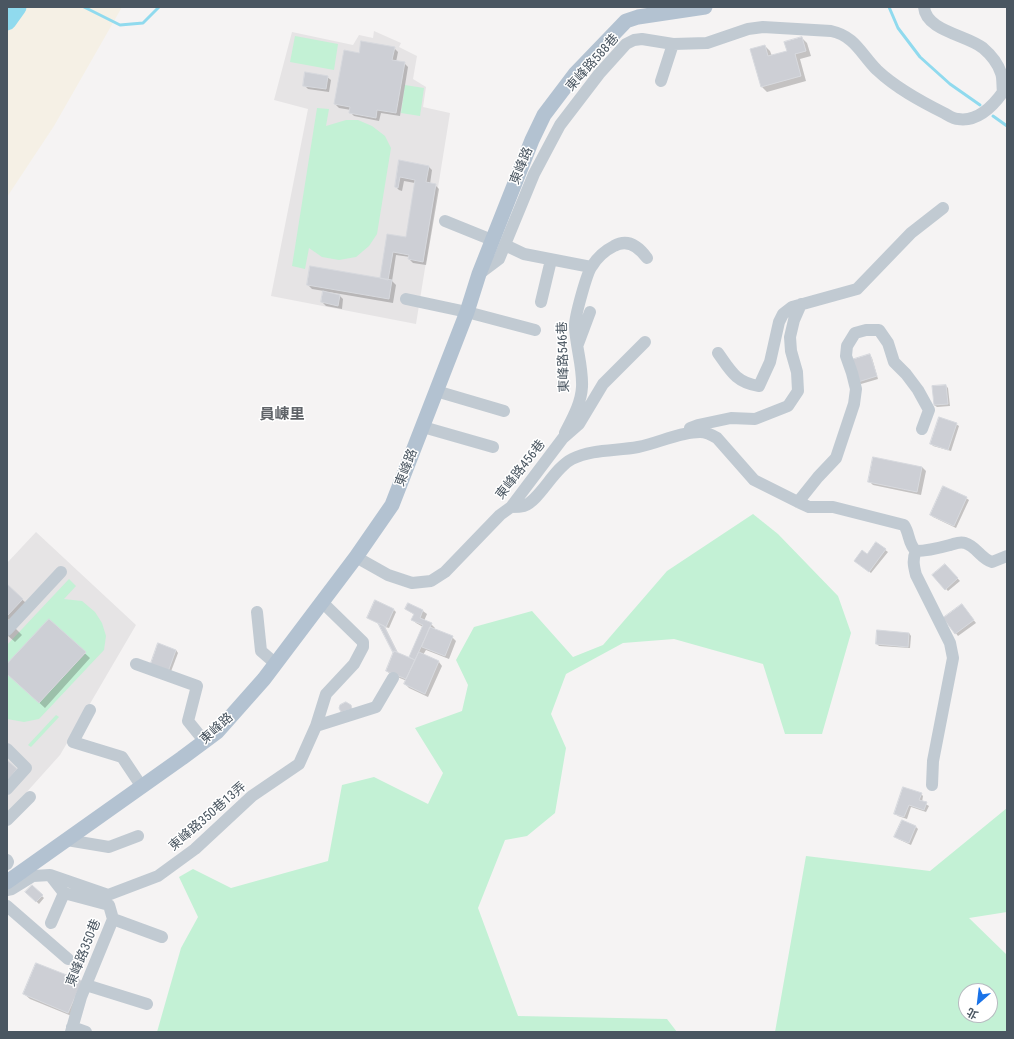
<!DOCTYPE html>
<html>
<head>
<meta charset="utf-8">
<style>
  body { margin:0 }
  #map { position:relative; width:1014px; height:1039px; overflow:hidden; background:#f5f3f3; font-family:"Roboto Condensed","Noto Sans TC",sans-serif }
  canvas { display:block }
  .frame { position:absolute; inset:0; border:8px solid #4a5661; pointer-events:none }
  .north { position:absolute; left:958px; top:983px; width:40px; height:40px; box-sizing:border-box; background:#fff; border:1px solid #b7bbc0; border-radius:50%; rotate:208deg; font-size:11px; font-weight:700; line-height:16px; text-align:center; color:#4a5661 }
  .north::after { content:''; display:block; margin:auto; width:14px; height:18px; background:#1a73e8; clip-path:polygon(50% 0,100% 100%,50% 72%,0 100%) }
</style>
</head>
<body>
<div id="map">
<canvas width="1014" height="1039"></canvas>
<div class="frame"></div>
<div class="north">北</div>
</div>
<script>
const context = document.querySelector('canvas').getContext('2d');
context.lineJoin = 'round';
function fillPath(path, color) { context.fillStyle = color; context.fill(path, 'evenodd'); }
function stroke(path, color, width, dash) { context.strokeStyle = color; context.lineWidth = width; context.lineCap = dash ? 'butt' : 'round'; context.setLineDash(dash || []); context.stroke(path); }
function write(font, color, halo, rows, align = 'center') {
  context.font = font + ' "Roboto Condensed","Noto Sans TC",sans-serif'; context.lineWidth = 3; context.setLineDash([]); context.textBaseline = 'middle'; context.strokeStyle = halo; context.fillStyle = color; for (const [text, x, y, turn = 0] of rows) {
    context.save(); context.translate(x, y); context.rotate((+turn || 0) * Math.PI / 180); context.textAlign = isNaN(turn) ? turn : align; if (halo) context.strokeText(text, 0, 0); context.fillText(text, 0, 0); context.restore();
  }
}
fillPath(new Path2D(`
  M374,31L401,43L399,47L417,56L413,79L426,87L423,107L450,113L416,324L271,296L308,109L274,100L292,32L353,45L359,35L373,38Z
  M36,532L136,625L60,755L7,814V563Z`), '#e6e4e5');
fillPath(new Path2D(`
  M295,36L338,44L334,70L290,62Z
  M405,85L424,88L420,116L401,113Z
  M317,108L329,109L326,126L346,120H358L372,126L385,136L391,148L377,234L369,246L356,257L339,260L322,257L309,248L305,269L292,266Z
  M753,514L778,534L838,596L851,633L822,734H785L763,664L674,639L623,643L566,674L551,714L566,748L555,813L527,836L505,840L478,908L518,1016L667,1019L677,1032H157L181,948L198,917L179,877L193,869L231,888L328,861L342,785L374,777L428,804L443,773L415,728L462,711L468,685L456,660L474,627L532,611L573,657L603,645L667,571Z
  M69,579L76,586L64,599L82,601L95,612L102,623L106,636L104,650L39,719L24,722L7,719V674L39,703L86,653L49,619L7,664V645Z
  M56,715L59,717L31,747L28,745Z
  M1007,808V912L969,918L1007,955V1032H775L806,856L930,871ZM966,991H990V1015H966Z`), '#c3f1d5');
fillPath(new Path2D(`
  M7,7H122L54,126L7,197Z`), '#f5f0e5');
fillPath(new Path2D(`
  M802,38L807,43L811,56L800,59L806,81L767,92L762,87L751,50L765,46L770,51L772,56L788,52Z
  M394,48L398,52L396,62L404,63L408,67L400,116L381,113L379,121L354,116L350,112L351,110L339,108L335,104L359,54Z
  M327,77L331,80L329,92L308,89L304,85Z
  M400,162L429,167L432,170L430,184L435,185L439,189L426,265L413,263L409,259L410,257L396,255L392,281L396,285L393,303L329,292L328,293L340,296L343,299L342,309L326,306L322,302L324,291L312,289L308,285L381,279L388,235L406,238L415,183L404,181L402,191L399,190L396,187Z
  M870,355L872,358L878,379L861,384L858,382Z
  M946,386L948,388L950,406L937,407L934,405Z
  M956,424L959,426L951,451L933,446L931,443Z
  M874,458L922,467L926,471L921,495L873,485L870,482Z
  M966,498L969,500L956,528L933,517L931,515Z
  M876,543L888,552L871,573L858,563L867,555Z
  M945,565L960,581L948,591L933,575Z
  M7,586L26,603L10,621L7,618Z
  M408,604L423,611L427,614L424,621L431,624L435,628L434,630L452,637L456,641L449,659L426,650L423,655L439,662L442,666L428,697L409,688L405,684L407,681L390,674L387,671L394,652L380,624L368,618L394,610L396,612L389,628L385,627L398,653L409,658L423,627L416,623L413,620L415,615L406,609Z
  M962,605L976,623L958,636L944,618Z
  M49,620L90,658L45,708L7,673V666Z
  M14,627L22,635L15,642L7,635Z
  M909,633L911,636L910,648L879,646L877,644Z
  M176,650L178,653L170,674L153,668Z
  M921,794L923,796L922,802L929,806L926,812L911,807L907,819L898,816L895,813Z
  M902,821L916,827L918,829L911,845L898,839L895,837Z
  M32,886L44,898L39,904L27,892Z
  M81,981L74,1017L30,999L24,994Z`), '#0003');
stroke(new Path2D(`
  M84,7L120,25L143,23L159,7
  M889,7L898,28L920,57L950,84L980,105
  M993,116L1007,126`), '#90daee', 3);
stroke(new Path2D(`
  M7,21L17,7`), '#90daee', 19);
const building = new Path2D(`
  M802,37L806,51L795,54L801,76L761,87L750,49L765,45L768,56L787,51L784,42Z
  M361,41L395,47L392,60L405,62L396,113L377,110L376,118L349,113L350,107L334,104L344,50L359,53Z
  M305,72L328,76L326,89L303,86Z
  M399,160L429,166L426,182L436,184L423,262L408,259L409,255L393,252L388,280L380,278L387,234L406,237L415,180L400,177L398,188L395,187Z
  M310,266L392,280L389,299L307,285Z
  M323,291L340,295L338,306L321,302Z
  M870,354L877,376L858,382L851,360Z
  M946,385L948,404L934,405L932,386Z
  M939,417L957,423L948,450L930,444Z
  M873,457L922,467L917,492L868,482Z
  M943,486L967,497L954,526L930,515Z
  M876,542L886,549L869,572L854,561L862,550L867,554Z
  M945,564L958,578L945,590L932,575Z
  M7,584L23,599L7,616Z
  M375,600L394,609L386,627L367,618Z
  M408,603L423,610L420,618L432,623L415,660L409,657L423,625L411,620L414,614L405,609Z
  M962,604L974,620L955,634L943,618Z
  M49,619L86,652L39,703L7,674V664Z
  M378,623L384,626L397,652L394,651L393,652Z
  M430,627L453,636L445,656L422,647Z
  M877,630L909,633L908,647L876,644Z
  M158,643L176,650L168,672L150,666Z
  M394,651L415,660L406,679L386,671Z
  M419,652L439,661L425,694L404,684Z
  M346,702L351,705L352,709L341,712L339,708L340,705Z
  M7,760L17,769L7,781Z
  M903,787L922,793L919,800L927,802L924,810L909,805L904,817L894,814Z
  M902,820L916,826L909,843L894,837Z
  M32,885L43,895L36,902L25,892Z
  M36,963L82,981L68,1013L23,994Z`);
fillPath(building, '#cdcfd5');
stroke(building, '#d7d9de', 1);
stroke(new Path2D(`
  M924,7C926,31 967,35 983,48C990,54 998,64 1001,73C1003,78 1002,86 1003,92
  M661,81L673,44
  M445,221L492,240
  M505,245L524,254L591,267
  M479,274L499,259L534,174L560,125L599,74L626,44L634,40L642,39L673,44L707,43L748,29L763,27L831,31C855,36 861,54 877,70C896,88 920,101 944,113C948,115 953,119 958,119C977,122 993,106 1003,92
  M406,299L467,312L535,330
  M541,302L551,260
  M578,344L590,312
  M718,353C730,370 736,383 759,386L770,362L779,322L783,314L792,307L857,289L911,233L943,208
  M436,391L504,411
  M423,427L493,447
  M690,428L698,425L731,418L755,419L788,406L798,391L797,372L791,351L790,337L794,320L801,304
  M565,433C572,419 581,404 582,387C583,367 576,348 575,327C574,319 587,272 592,266C597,258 606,250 614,246C628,238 639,247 647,258
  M798,502L818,477L836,458L854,404L856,389L852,373L846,356L847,346L855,333L866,330H879L888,343L894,362L906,374L918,390L929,410L922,429
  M511,507C515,507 520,507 524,506C540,500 554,468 572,459C592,449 616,451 638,447C659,443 679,432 700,432C707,432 712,435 717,438L754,480L798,502L809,507H833L904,525C910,534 908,544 916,551C927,551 939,548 950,545C955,544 959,541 965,543C976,546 981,559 992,562L1007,556
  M916,551C912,560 914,567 916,575L950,643L953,658L933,761L932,785
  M356,557L388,575L412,583L431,581L445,572L500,515L511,507L563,438L579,424L603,384L645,342
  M322,602L363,642V647L354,664L326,694L316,726L376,707L393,678
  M257,612L261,651L276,664
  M7,630L61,572
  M136,664L197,686L188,721L205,742
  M90,710L73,742L122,757L142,787
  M7,749L26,768L7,789
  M7,820L30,797
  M67,840L109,847L138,836
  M7,860L8,862L7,864
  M50,875L108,895L158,876L195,849L252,796L299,764L316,726
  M7,890L12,889L33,876L50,875L64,893L109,905L113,919L81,997L71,1032
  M7,906L68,959
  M113,919L162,937
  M51,923L64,893
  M86,985L147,1004
  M72,1027L86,1032`), '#c1cad2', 12);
stroke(new Path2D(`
  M7,882L182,758L217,732L264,679L356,557L392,505L467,312L479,274L532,140L544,115L575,74L626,21L638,17L705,7`), '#b3c2d1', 15);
write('13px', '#4a5661', '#fff', [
  ["東峰路588巷",593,63,-48],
  ["東峰路",522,166,-68],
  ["東峰路546巷",564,357,-92],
  ["東峰路",407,468,-69],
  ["東峰路456巷",521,470,-52],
  ["東峰路",217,729,-42],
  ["東峰路350巷13弄",208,817,-41],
  ["東峰路350巷",84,953,-68]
]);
write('bold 15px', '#5f6368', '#fff', [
  ["員崠里",282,415]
]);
</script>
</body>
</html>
